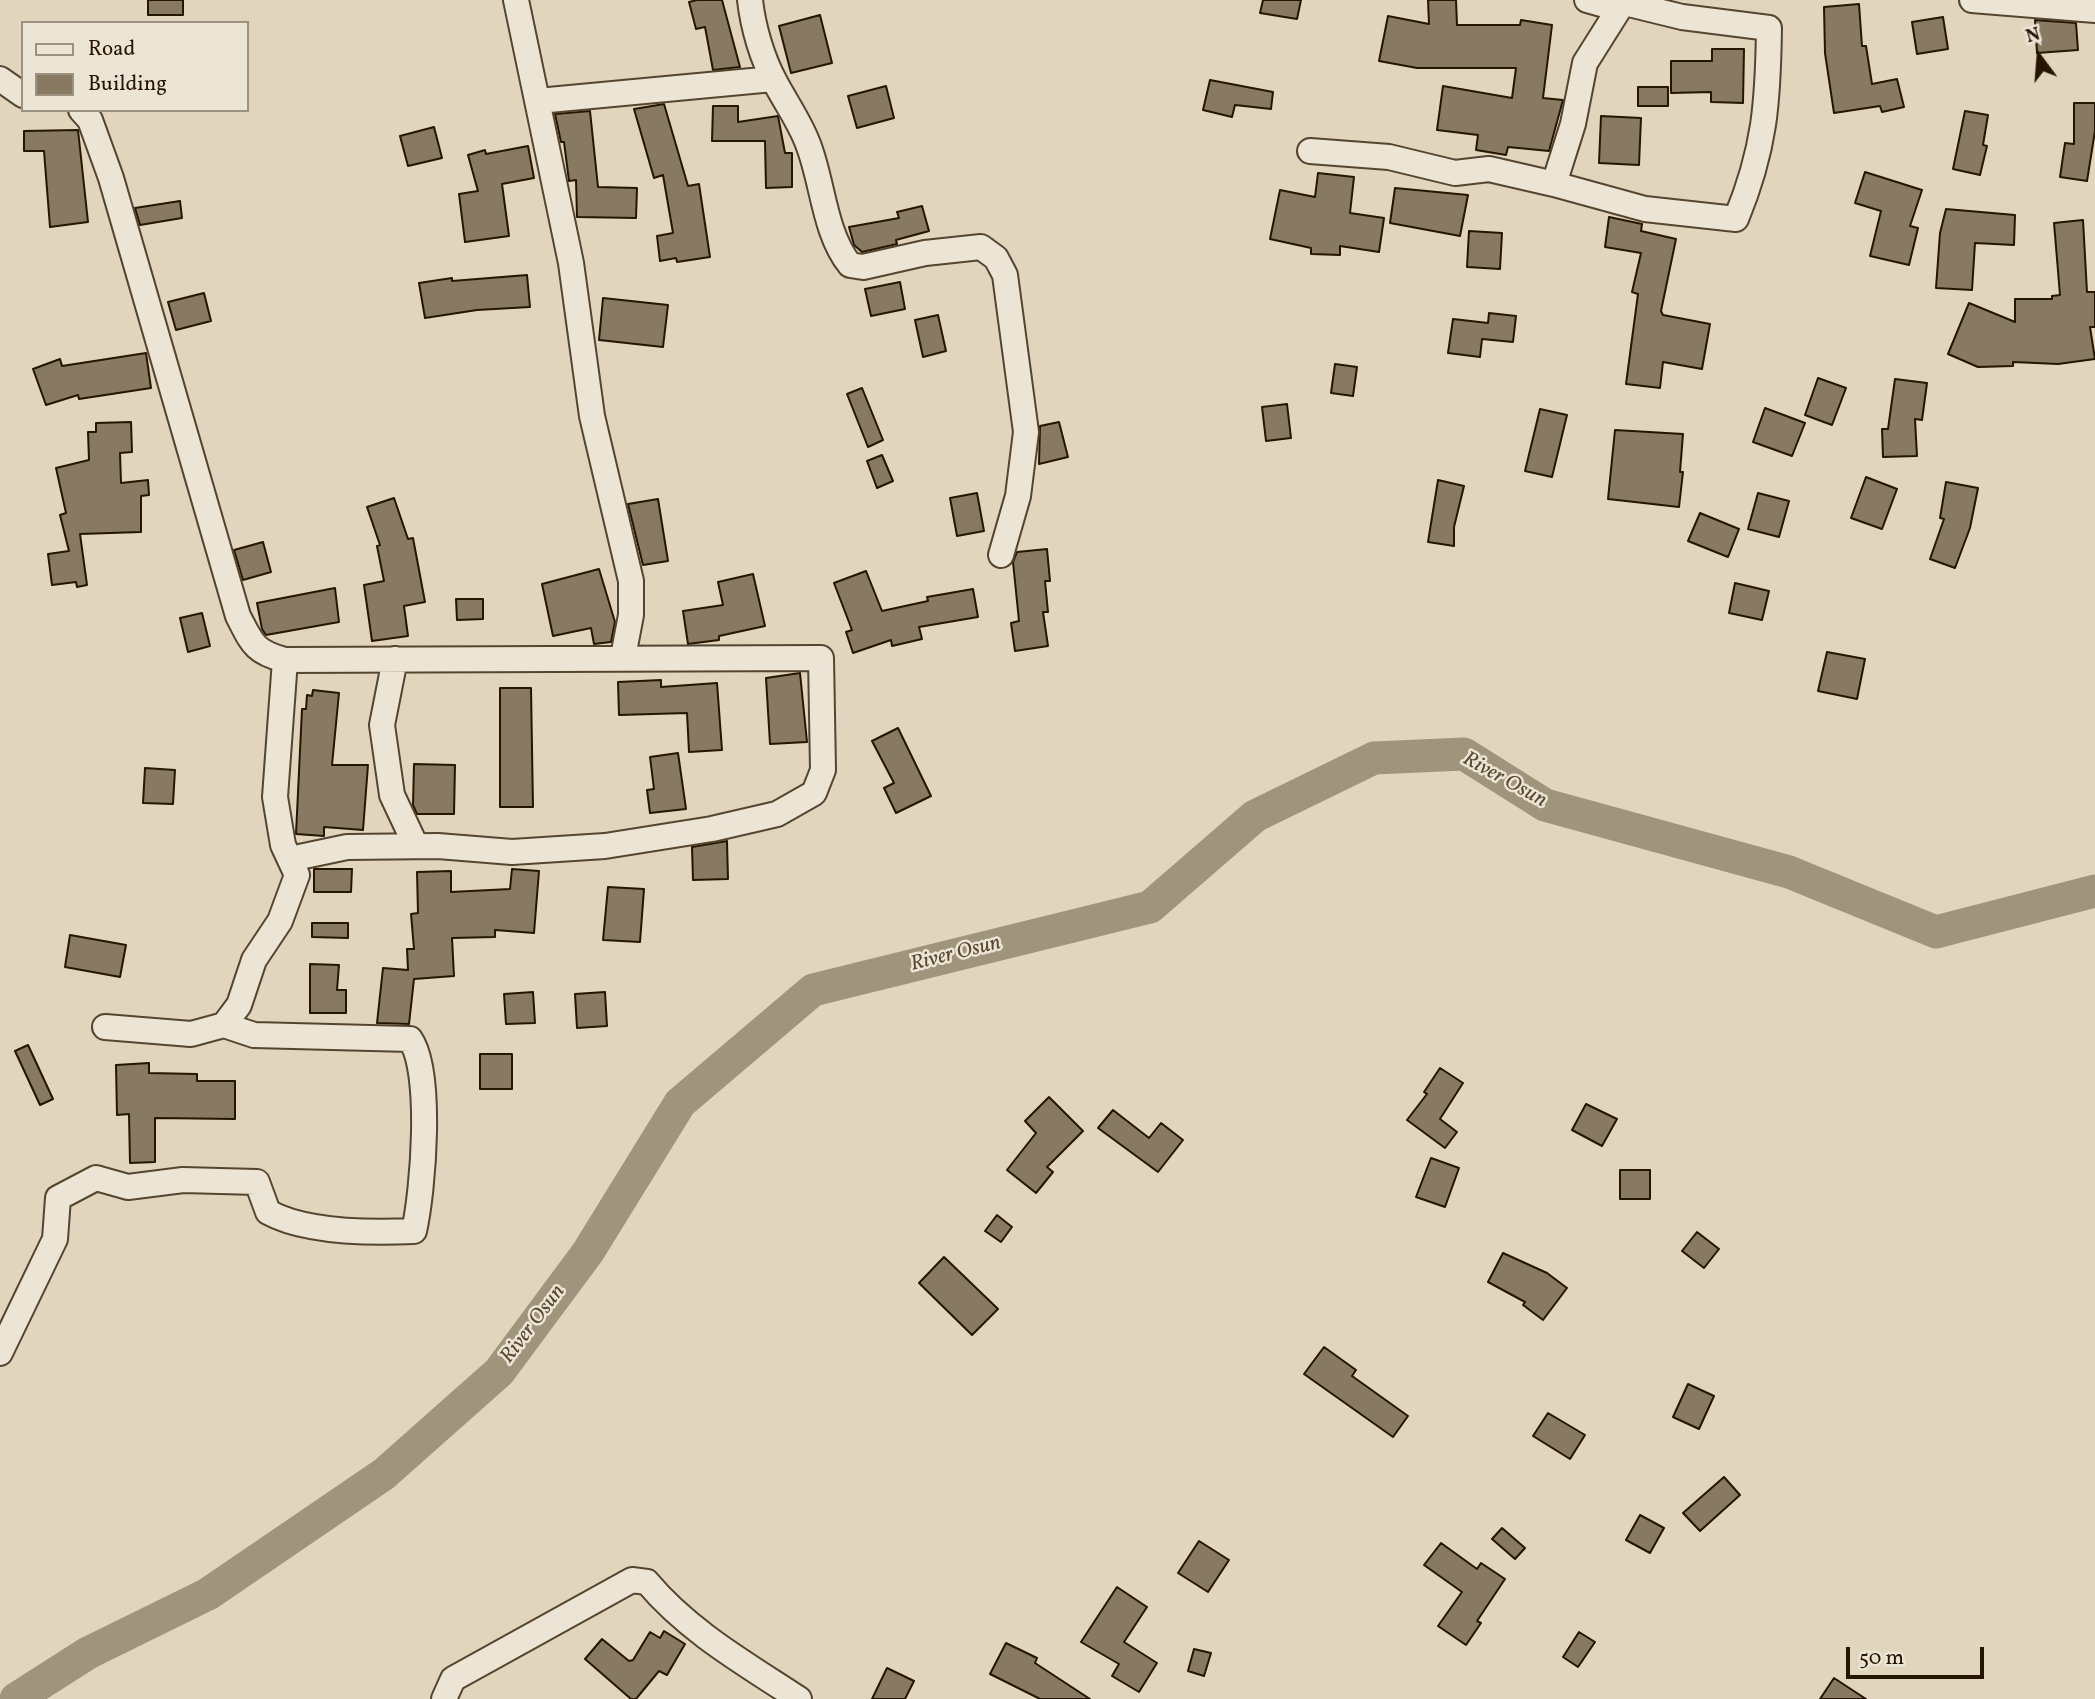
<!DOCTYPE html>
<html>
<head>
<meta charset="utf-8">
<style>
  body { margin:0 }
  #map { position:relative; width:2095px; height:1699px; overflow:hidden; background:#e1d6bd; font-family:Vollkorn,serif }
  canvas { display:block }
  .legend { position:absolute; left:21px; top:21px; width:228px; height:91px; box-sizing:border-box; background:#ece4d4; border:2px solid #9d917f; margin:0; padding:9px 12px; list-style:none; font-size:21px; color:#261500 }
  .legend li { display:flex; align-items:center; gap:14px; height:35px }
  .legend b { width:35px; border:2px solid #9d917f }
  .north { position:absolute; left:2004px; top:21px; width:70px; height:70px; -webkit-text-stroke:5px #ece4d4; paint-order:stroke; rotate:344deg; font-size:19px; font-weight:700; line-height:28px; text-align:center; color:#261500 }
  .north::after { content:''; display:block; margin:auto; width:24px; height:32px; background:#261500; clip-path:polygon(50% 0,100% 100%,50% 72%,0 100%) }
  .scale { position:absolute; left:1846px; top:1647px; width:138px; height:32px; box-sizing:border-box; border:4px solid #261500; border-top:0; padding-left:9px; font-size:21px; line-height:24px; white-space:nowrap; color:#261500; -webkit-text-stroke:5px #ece4d4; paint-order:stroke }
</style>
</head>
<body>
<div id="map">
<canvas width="2095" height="1699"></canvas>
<ul class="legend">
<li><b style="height:9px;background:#ece4d4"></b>Road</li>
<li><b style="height:19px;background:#877962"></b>Building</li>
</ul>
<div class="north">N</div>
<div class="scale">50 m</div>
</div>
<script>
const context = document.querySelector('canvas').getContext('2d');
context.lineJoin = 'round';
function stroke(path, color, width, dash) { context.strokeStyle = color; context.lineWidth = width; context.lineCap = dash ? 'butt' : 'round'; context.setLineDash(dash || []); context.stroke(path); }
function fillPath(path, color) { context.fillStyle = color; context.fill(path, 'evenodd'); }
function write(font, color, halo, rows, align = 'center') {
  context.font = font + ' Vollkorn,serif'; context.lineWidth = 5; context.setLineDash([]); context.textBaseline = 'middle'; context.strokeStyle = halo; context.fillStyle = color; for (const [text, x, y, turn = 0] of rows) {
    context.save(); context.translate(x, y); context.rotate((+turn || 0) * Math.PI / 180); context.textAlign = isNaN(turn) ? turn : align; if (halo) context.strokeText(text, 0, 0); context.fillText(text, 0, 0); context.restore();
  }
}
stroke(new Path2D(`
  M16,1699L88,1653L208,1594L384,1474L499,1372L588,1252L680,1103L813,990L1150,907L1255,816L1374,758L1464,754L1545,805L1789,872L1936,932L2095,891`), '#a1947d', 33);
const building = new Path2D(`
  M148,0H183V15H148Z
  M697,0H722L740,67L713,70L705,27L696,29L689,2Z
  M1263,0H1301L1297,19L1260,13Z
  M1428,0H1456L1457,25H1520L1521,20L1552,25L1543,98L1563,100L1549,151L1508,147L1506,155L1476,150L1478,135L1437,130L1443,86L1512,98L1516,68H1417L1379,61L1388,16L1429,24Z
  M1859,4L1862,46H1866L1872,84L1897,79L1904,107L1882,112L1880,106L1834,113L1825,53L1824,7Z
  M820,15L832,63L791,73L779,26Z
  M1943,17L1948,49L1917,54L1912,22Z
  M2035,20L2076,23L2078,50L2037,53Z
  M1712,49H1744L1743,103L1711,102V92L1671,93V61H1712Z
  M1210,80L1273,92L1271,109L1235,105L1232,117L1203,110Z
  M886,86L894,118L857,128L848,96Z
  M1638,87H1668V106H1638Z
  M2074,103H2095V131L2087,181L2060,177L2065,143L2074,144Z
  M664,104L688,186L699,184L710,257L677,262L676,258L660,261L657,236L673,233L663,175L654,178L634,109Z
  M713,106H738V122L778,116L785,153H792V187L766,188L765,141H712Z
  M590,111L598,187L637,188L636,218L577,217L576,180L569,181L564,142H561L555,114Z
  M1965,111L1988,115L1983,145L1987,146L1980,175L1953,169Z
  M1601,116L1641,118L1639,165L1599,163Z
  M434,127L442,158L408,166L400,136Z
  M78,130L88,222L50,227L44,151H24V131Z
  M528,146L534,178L502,184L509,236L465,242L459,194L478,191L468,155L485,150L486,154Z
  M1865,172L1922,190L1910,226L1918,228L1909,265L1870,256L1881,211L1855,203Z
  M1318,173L1354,177L1350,213L1384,218L1379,252L1340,246V255L1311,254V248L1270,239L1280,190L1315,197Z
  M1395,188L1468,195L1460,236L1390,223Z
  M180,201L182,218L140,225L135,208Z
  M922,206L929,231L896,240L897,244L862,252L854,245L849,227L899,218L897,212Z
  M1946,209L2015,215L2014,245L1975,243L1972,290L1936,288L1940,233Z
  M1609,217L1642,224L1641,231L1676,239L1661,311L1663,315L1710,324L1702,369L1663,362L1660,388L1626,384L1638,294L1632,292L1641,253L1605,247Z
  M2083,220L2087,292H2095V327H2090L2095,359L2058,364L2013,362V366L1978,367L1948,354L1969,303L2015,322V299H2052V296L2060,295L2054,223Z
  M1469,231L1502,233L1500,269L1467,267Z
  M527,275L530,307L477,310L425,318L419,283L452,278V281Z
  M900,282L905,309L871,316L865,289Z
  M204,293L211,321L176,330L168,302Z
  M603,298L668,305L663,347L599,340Z
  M1489,313L1516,316L1513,342L1482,339L1480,357L1448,353L1453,319L1488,323Z
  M938,315L946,351L923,357L915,320Z
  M146,353L151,388L79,399L78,395L46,405L33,369L60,359L62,366Z
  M1335,364L1357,367L1353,396L1331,393Z
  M1818,378L1846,388L1832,425L1805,415Z
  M1895,379L1927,383L1922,420L1915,419L1917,456L1883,457L1882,429H1888Z
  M862,388L883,440L868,447L847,394Z
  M1287,404L1291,438L1266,441L1262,407Z
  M1765,408L1805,423L1792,456L1753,442Z
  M1540,409L1567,415L1552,477L1525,471Z
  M131,422L132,452L120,453L121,483L148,480L149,495L141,496V532L80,534L87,585L77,587L76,582L52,585L48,554L69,551L60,515L66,513L56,468L89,460L88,432H96V423Z
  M1059,422L1068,457L1039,464L1040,426Z
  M1615,430L1683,434L1680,472H1683L1679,507L1608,499Z
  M882,455L893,481L877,488L867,461Z
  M1866,477L1897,489L1882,529L1851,518Z
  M1438,480L1464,486L1454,527V546L1428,542Z
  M1946,482L1978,488L1970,528L1955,568L1930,559L1944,519L1940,518Z
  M977,493L984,531L957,536L950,498Z
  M1758,493L1789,501L1779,537L1748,529Z
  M394,498L408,539L413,538L425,602L404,606L408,636L372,641L364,585L384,581L377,546L380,545L367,507Z
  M658,499L668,561L643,565L628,504Z
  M1700,513L1739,529L1728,557L1688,541Z
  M263,542L271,572L243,580L234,550Z
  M1047,549L1050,581H1045L1048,612H1043L1048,646L1015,651L1011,623L1019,621L1013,562L1017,552Z
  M599,569L615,622L611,642L594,644L591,628L553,636L542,584Z
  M866,571L882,611L928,601L927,597L973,589L978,617L919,627L922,639L892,646L891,640L853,653L846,632L852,630L834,583Z
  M753,574L765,626L719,636V640L688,644L683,611L723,605L718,582Z
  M1735,583L1769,591L1762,620L1729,613Z
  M335,588L339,622L266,635L262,629L257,603Z
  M456,599H483V619L457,620Z
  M202,613L210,646L188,652L180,618Z
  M1827,652L1865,659L1857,699L1818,691Z
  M800,673L807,742L770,744L766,678Z
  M661,680V687L717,683L722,750L689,752L687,713L619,715L618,682Z
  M500,688H531L533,807H500Z
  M313,690L339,693L332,765H368L363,830L324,827V836L296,834L302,709H306L307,695L312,696Z
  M898,728L931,796L896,813L884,788L894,783L872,741Z
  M678,753L686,809L650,813L647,790L654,789L650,757Z
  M414,764L455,765L454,814H417L413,805Z
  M145,768L175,770L173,804L143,803Z
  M727,841L728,879L693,880L692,847Z
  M314,869H352L351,892H314Z
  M512,869L539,871L534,933L495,930V937L452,938L454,976L414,979L409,1024L377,1023L383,968L408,970L407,949H414L411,914L418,913L417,872L451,871V892L510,889Z
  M608,887L644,889L640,942L603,940Z
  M312,923H348V938L312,937Z
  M70,935L126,945L120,977L65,967Z
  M310,964L339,965L337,990H346V1013H310Z
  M533,992L535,1023L506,1024L504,994Z
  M605,992L607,1026L577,1028L575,994Z
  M28,1045L53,1099L40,1105L15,1051Z
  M480,1054H512V1089H480Z
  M149,1063V1073L197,1074V1081H235V1119L155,1118V1162L130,1163L129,1114L117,1115L116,1065Z
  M1440,1068L1463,1083L1440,1119L1457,1132L1445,1148L1407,1120L1427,1094L1424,1092Z
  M1049,1097L1083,1131L1047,1167L1053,1172L1036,1193L1007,1170L1036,1133L1025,1121Z
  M1586,1104L1617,1119L1602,1146L1572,1130Z
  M1113,1110L1149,1138L1161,1123L1183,1140L1158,1172L1098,1128Z
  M1431,1158L1459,1168L1445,1207L1416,1197Z
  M1620,1170H1650V1199H1620Z
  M997,1215L1012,1227L1001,1242L985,1231Z
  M1697,1232L1719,1249L1704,1268L1682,1251Z
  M1503,1253L1547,1273L1567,1288L1543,1320L1523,1305L1525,1302L1488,1282Z
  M944,1257L998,1309L972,1335L919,1283Z
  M1324,1347L1356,1370L1352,1376L1408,1416L1393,1437L1304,1374Z
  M1688,1384L1714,1396L1699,1429L1673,1417Z
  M1548,1413L1585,1435L1570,1459L1533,1436Z
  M1724,1477L1740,1495L1700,1531L1683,1513Z
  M1640,1515L1664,1528L1650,1553L1626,1540Z
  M1502,1528L1525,1548L1515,1559L1492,1539Z
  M1199,1541L1229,1560L1208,1592L1178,1573Z
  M1441,1543L1477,1569L1481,1563L1505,1579L1477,1621L1481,1623L1466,1645L1438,1626L1462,1592L1424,1565Z
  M1117,1587L1147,1607L1124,1642L1157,1663L1139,1692L1112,1676L1119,1664L1081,1642Z
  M664,1631L685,1644L667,1675L659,1671L636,1699H631L585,1659L602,1639L629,1661L633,1660L650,1632L660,1638Z
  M1579,1632L1595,1642L1578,1667L1563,1657Z
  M1006,1643L1037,1658L1035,1663L1090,1699H1040L990,1674Z
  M1194,1649L1211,1653L1204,1676L1188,1671Z
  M887,1668L914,1681L905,1699H872Z
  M1834,1678L1866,1699H1820Z`);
fillPath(building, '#877962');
stroke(building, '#261500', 2);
const minor = new Path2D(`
  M516,0L571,263L592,416L631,581V615L623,657
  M750,0C753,27 762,58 775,82C786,103 800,122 808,144C823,182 824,233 850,265L863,267L925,253L981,247L996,258L1005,275L1026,432L1018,496L1001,555
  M1587,0L1619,9L1626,0
  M1972,0L2095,10
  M1619,9L1585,63L1573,124L1554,184L1645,209L1736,219C1765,149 1768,102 1769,28L1682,17L1625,3
  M0,79L23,95
  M538,101L773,79
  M81,110L90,120L111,178L238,616C252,643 254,652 285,660L821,658L823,770L814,793L777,814L712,829L605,846L512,852L438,846L347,847L290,859
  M1310,151L1389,157L1455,173L1489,169L1554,184
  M395,659L382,725L392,795L416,846
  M105,1027L191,1034L224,1025L239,1005L254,960L280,921L297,875L283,845L275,797L285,660
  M0,1353L55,1239L58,1198L96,1178L128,1187L183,1180L257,1182L268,1212C306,1233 370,1233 414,1231C423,1192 433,1071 410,1039L254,1035L224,1025
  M444,1699L453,1679L632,1580L647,1582C689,1632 746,1664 799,1699`);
stroke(minor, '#55452f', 28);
stroke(minor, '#ece4d4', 24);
write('italic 21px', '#574832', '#ece4d4', [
  ["River Osun",1504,781,29],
  ["River Osun",956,955,-14],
  ["River Osun",534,1325,-53]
]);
</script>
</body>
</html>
